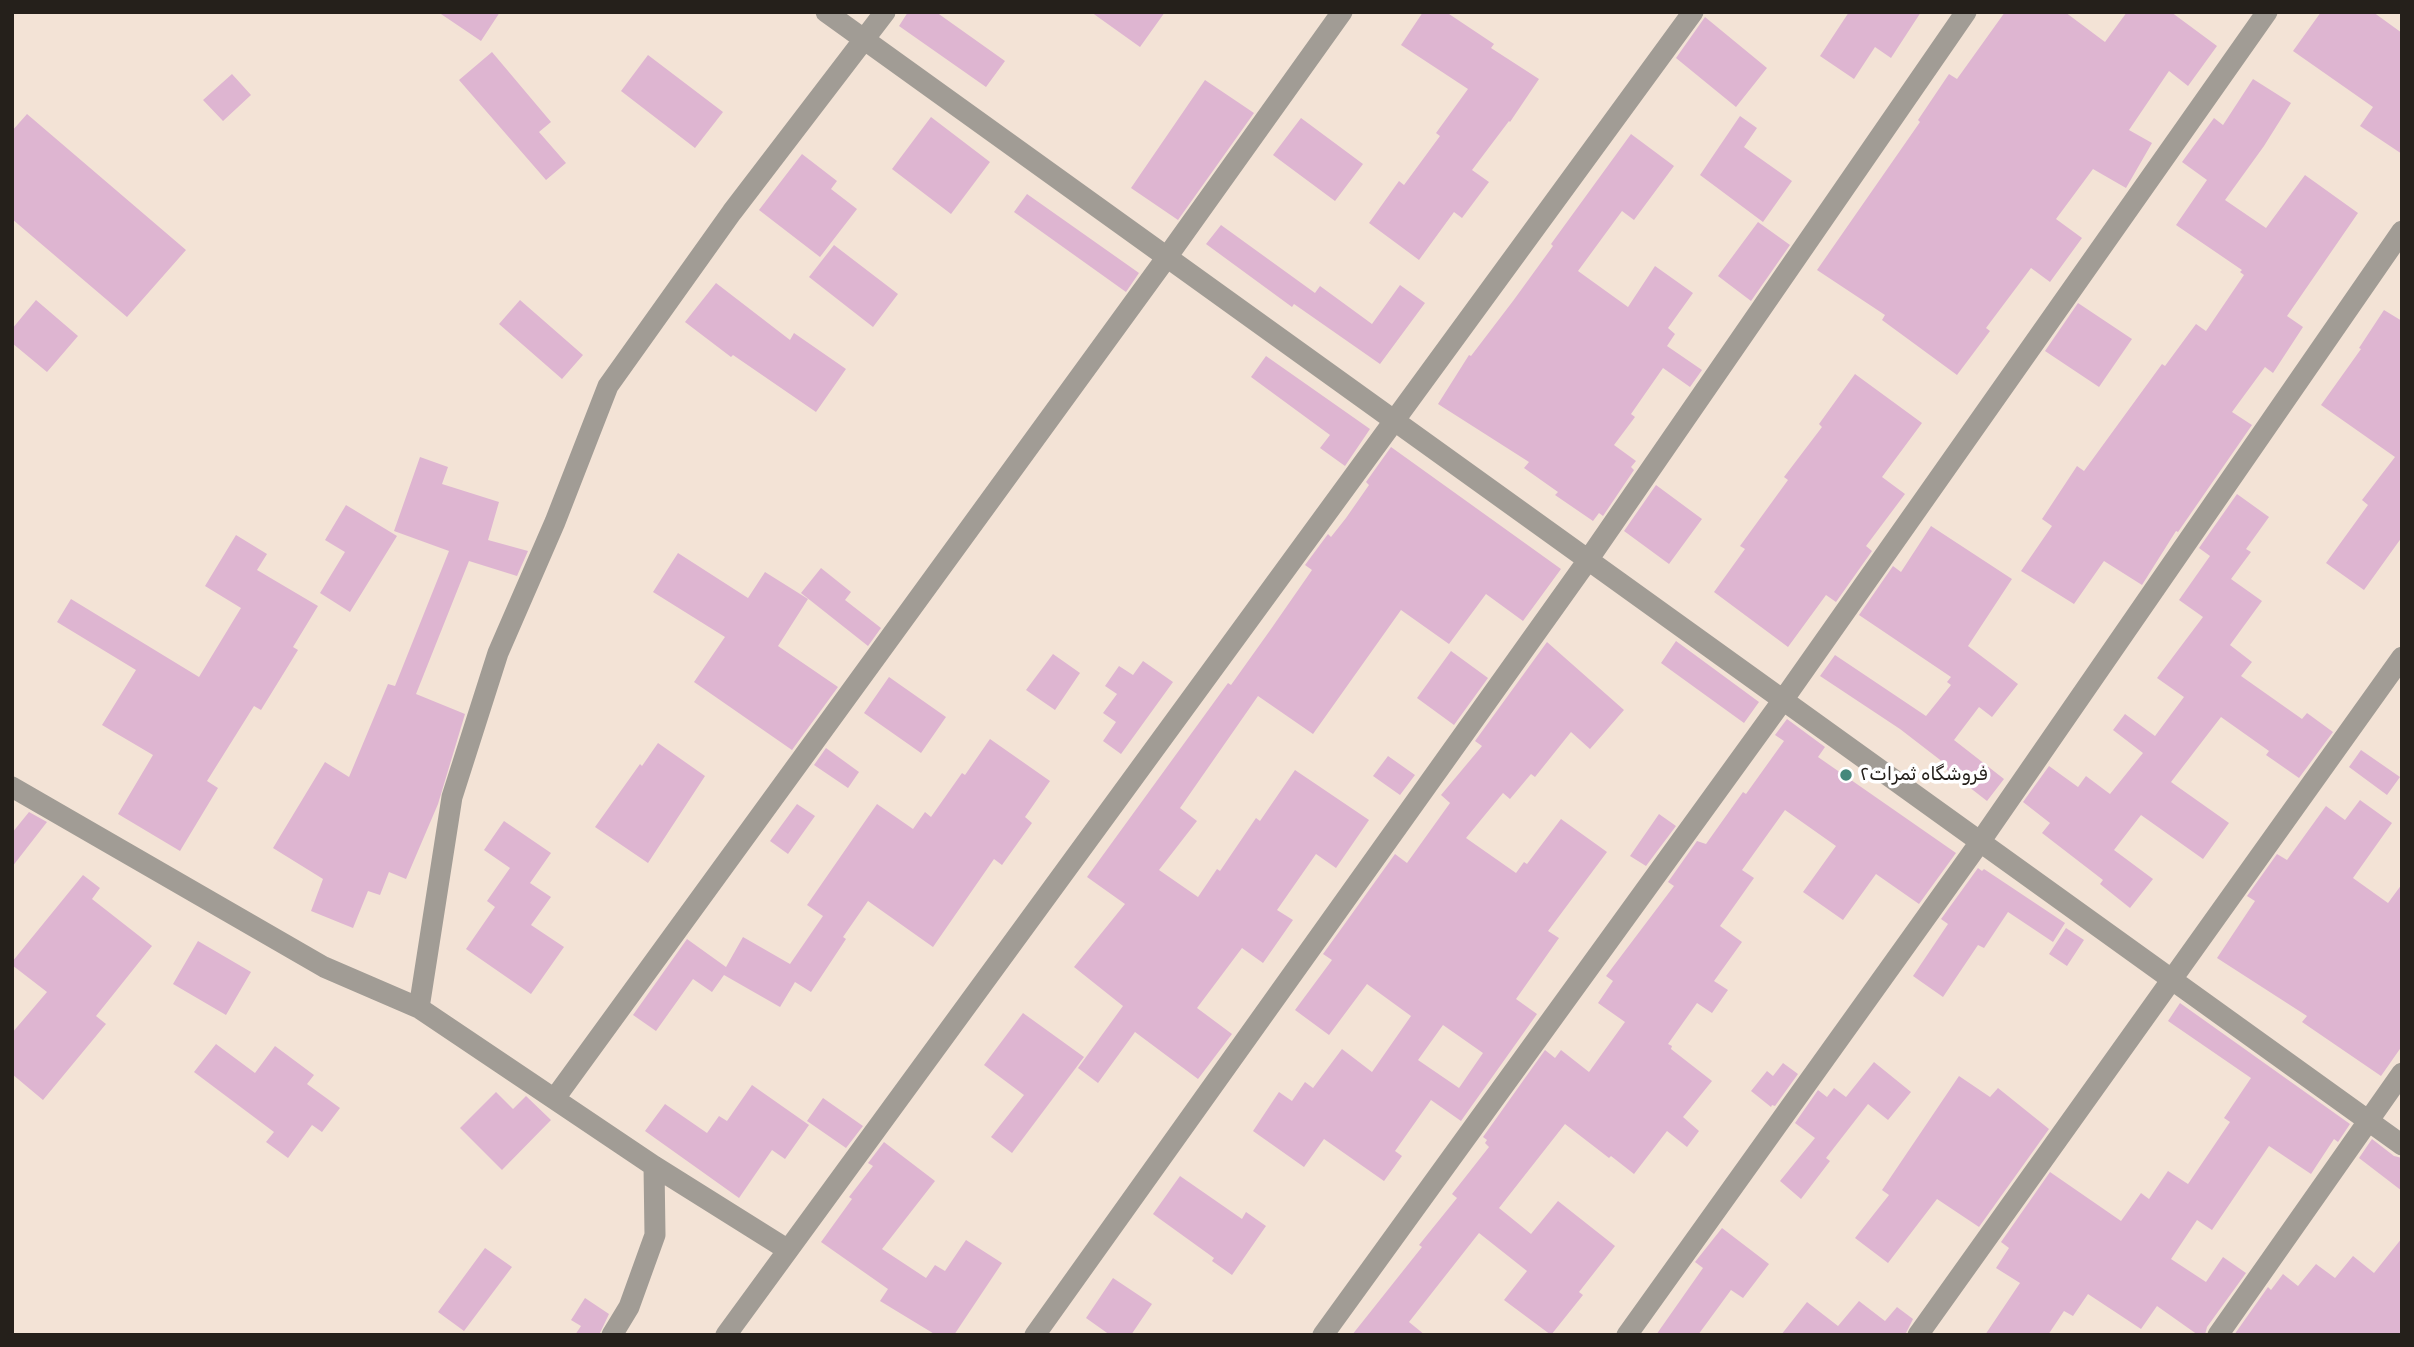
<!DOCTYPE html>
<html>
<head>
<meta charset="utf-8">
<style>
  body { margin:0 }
  #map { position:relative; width:2414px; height:1347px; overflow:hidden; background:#f3e3d6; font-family:Rubik,sans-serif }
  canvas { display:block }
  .frame { position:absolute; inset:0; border:14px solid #25201b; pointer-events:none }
</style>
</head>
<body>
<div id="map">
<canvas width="2414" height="1347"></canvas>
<div class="frame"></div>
</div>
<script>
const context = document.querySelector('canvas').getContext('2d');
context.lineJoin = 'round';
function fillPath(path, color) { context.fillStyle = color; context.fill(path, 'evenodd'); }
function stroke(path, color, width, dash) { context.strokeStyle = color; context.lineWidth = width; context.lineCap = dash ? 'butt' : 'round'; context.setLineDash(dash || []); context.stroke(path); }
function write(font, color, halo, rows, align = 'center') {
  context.font = font + ' Rubik,"Noto Naskh Arabic",sans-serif'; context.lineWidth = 7; context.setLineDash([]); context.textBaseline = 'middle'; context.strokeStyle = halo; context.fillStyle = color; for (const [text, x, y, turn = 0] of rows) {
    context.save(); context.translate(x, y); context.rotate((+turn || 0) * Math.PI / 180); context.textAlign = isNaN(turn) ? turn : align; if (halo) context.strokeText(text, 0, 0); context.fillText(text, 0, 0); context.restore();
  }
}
fillPath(new Path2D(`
  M438,12H500L481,41Z
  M908,12H936L1005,61L986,87L899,26Z
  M1091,12H1165L1140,47Z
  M1423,12H1446L1494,44L1491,48L1539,79L1510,122L1509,121L1472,170L1489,182L1462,218L1454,212L1419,260L1369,223L1399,181L1404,185L1440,136L1436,133L1468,89L1401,45Z
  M1849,12H1921L1891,58L1875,47L1854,79L1820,56Z
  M2005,12H2065L2105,42L2127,12H2171L2217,46L2188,86L2169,71L2129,130L2152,143L2126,188L2093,169L2056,219L2082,238L2050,282L2031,268L1986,328L1990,331L1957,375L1882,320L1885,315L1817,270L1920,122L1918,120L1949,74L1957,79Z
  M2321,12H2373L2402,33V154L2360,126L2373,107L2293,51Z
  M1705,17L1767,68L1736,107L1676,58Z
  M492,52L551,122L539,132L566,163L546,180L459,80Z
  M648,55L723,112L695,148L621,91Z
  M232,74L251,95L223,121L203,100Z
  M2253,79L2291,103L2264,146L2225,200L2266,228L2305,175L2358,213L2287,316L2303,327L2273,373L2265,367L2232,412L2252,425L2178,532L2176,531L2142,585L2104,561L2074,604L2021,571L2052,526L2042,519L2077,466L2084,471L2162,364L2165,366L2196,324L2206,331L2244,275L2240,272L2242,270L2176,225L2207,180L2182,162L2214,118L2223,125Z
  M1205,80L1254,113L1178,220L1131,188Z
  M27,114L186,250L127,317L12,219V131Z
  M1740,116L1757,128L1744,147L1792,181L1763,222L1700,175Z
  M931,117L990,162L951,214L892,169Z
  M1301,118L1363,164L1335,201L1273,155Z
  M1631,134L1674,166L1634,220L1622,211L1578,271L1628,307L1655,266L1693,293L1668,328L1675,334L1667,346L1702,370L1690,387L1663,368L1631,414L1635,417L1614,445L1636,461L1631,467L1634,470L1603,516L1599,513L1593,521L1555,495L1558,492L1524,468L1529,462L1438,404L1469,355L1471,356L1513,301L1553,246L1551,244Z
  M802,154L837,181L831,189L857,209L820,257L759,210Z
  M1027,194L1139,273L1126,292L1014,212Z
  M1758,222L1790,245L1751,301L1718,276Z
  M1221,225L1315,293L1320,286L1372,324L1400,285L1425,303L1380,364L1294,304L1292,307L1206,244Z
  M834,245L898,294L873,327L809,277Z
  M716,283L790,340L794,333L846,369L816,412L733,355L731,357L685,322Z
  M36,300L78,336L47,372L12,343V329Z
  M520,300L583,355L562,379L499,324Z
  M2078,303L2132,339L2099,387L2045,351Z
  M2384,310L2402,321V537L2364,590L2326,563L2368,505L2362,500L2395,457L2321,405L2361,349L2359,348Z
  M1266,356L1370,429L1345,466L1320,448L1330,435L1251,377Z
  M1855,374L1922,423L1882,477L1905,494L1866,546L1872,551L1836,602L1826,595L1788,647L1714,592L1745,549L1740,546L1788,480L1784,477L1822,427L1819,424Z
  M1391,447L1561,569L1523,621L1486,594L1449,644L1401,610L1313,734L1258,696L1180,808L1197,821L1159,870L1198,897L1217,869L1220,871L1256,818L1260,821L1295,770L1369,820L1336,868L1316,854L1277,910L1293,920L1263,963L1242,948L1197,1008L1232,1034L1198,1079L1135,1032L1098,1083L1078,1068L1123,1006L1074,967L1125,904L1087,877L1228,683L1231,685L1271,629L1312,570L1305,565L1328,534L1331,537L1346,518L1369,485L1366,482Z
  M420,457L448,467L442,484L499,502L488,540L528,551L517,576L469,561L416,694L465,714L438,804L406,879L389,872L380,895L368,891L353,928L311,911L323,879L273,848L325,762L349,777L388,684L395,686L449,551L394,531Z
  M1656,485L1702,519L1669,564L1624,531Z
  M2237,494L2269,517L2246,549L2251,552L2231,579L2262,601L2230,645L2252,662L2241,676L2302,719L2307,713L2333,732L2299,778L2266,755L2269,751L2221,717L2171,782L2229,823L2203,859L2141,815L2114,850L2153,879L2130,908L2100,884L2103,880L2042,833L2050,823L2023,802L2049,766L2078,787L2086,776L2110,794L2143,753L2113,730L2125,714L2155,736L2184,697L2157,678L2203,617L2179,600L2210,556L2199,548Z
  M346,505L397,536L350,612L320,593L345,552L325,540Z
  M1931,526L2012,579L1968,646L2018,684L1992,717L1979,707L1954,740L2004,779L1987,801L1946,769L1948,766L1900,729L1820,676L1835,655L1926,716L1951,685L1947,682L1951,677L1859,615L1893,566L1901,572Z
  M236,535L267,554L257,570L318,606L293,647L298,650L261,710L254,706L207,781L218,788L180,851L118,814L153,755L102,725L136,670L57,622L71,599L199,677L241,608L205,586Z
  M678,553L748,598L765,572L808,599L778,646L838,687L792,750L694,682L725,637L653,592Z
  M821,568L851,592L845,600L881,628L868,646L801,593Z
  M1676,641L1759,702L1744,723L1661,663Z
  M1547,642L1624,710L1590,749L1571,732L1535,777L1531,774L1510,799L1503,793L1466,838L1516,873L1524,862L1527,864L1561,819L1607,852L1548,931L1559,938L1516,999L1537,1014L1461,1121L1431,1100L1395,1151L1402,1156L1384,1181L1324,1139L1304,1167L1253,1131L1279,1092L1292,1101L1305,1082L1313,1088L1342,1049L1372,1072L1411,1016L1367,984L1329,1035L1295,1010L1332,960L1323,954L1395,854L1407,863L1450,803L1441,795L1482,746L1475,741ZM1443,1025L1483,1053L1459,1088L1418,1060Z
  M1451,651L1488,678L1454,725L1417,698Z
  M1053,654L1080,673L1055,710L1026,690Z
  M1143,661L1173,682L1121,754L1103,741L1116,722L1103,713L1117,694L1105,686L1119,666L1133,675Z
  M889,677L946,717L921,753L864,713Z
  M1787,719L1825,747L1818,757L1956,853L1919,904L1876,874L1843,920L1803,892L1836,846L1785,810L1742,870L1754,878L1720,926L1742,942L1714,981L1728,990L1712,1013L1697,1003L1668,1044L1672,1046L1671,1049L1712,1081L1683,1117L1699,1131L1687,1147L1667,1131L1634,1174L1611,1156L1609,1158L1565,1124L1499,1208L1531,1234L1558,1201L1615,1246L1579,1292L1583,1295L1551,1335L1504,1300L1527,1271L1479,1233L1409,1322L1425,1335H1352L1422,1247L1419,1245L1457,1198L1452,1194L1489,1147L1485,1143L1487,1140L1483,1137L1545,1050L1555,1058L1561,1050L1589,1072L1625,1022L1598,1003L1613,981L1606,976L1674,886L1668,882L1697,841L1706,844L1743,792L1746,794L1784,741L1775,735Z
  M990,739L1050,781L1025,817L1032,823L1002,865L994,859L933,947L868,901L843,937L846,939L811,992L795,982L780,1007L724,975L712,992L693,979L656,1031L633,1015L687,939L726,967L743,937L790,964L823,916L807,905L877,804L913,829L925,812L931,817L962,773L965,775Z
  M658,743L705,776L648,863L595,827L640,764L642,766Z
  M826,748L859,772L848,788L814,765Z
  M2361,750L2400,777L2387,795L2349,767Z
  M1388,756L1415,775L1400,795L1373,776Z
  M2360,800L2392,823L2353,878L2388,903L2402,884V1046L2381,1076L2302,1022L2307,1016L2217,958L2255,901L2247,896L2277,854L2287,860L2326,806L2345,820Z
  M797,804L815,816L788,854L770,841Z
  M29,812L47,822L12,867V833Z
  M1659,814L1676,826L1646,866L1630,856Z
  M504,821L551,853L530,883L551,897L531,925L564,947L531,994L466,949L495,907L487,901L510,868L484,850Z
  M1978,868L1982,871L1984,869L2065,923L2053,942L2008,912L1984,948L1978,945L1943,997L1913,976L1948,924L1941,919Z
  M83,875L100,888L92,899L152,946L96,1016L106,1024L43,1100L12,1074V1033L47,992L12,965V962Z
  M2066,928L2084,940L2067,966L2049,954Z
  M198,941L251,972L226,1015L173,984Z
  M2180,1003L2350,1124L2338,1142L2334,1139L2311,1174L2269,1146L2212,1230L2197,1220L2171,1259L2206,1282L2223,1257L2246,1273L2207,1327L2205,1335H2198L2157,1306L2141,1329L2088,1294L2073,1316L2064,1311L2048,1335H1985L2020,1283L1996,1268L2009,1248L2001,1242L2050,1172L2121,1221L2141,1193L2149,1199L2168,1171L2188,1184L2230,1122L2224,1118L2251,1078L2168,1021Z
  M1023,1013L1084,1057L1012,1153L991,1137L1024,1095L984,1065Z
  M216,1044L255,1073L275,1046L314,1075L307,1084L340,1108L322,1132L312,1125L288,1158L266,1142L274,1132L194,1072Z
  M1874,1062L1911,1092L1888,1120L1868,1104L1826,1158L1830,1161L1801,1199L1780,1181L1815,1138L1795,1123L1818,1090L1827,1097L1834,1088L1846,1097Z
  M1783,1063L1798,1074L1775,1106L1772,1105L1771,1107L1751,1091L1767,1071L1773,1076Z
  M1959,1076L1990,1097L1998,1088L2049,1129L1979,1227L1937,1199L1888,1263L1855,1238L1889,1195L1882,1190Z
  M752,1085L809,1125L785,1159L772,1150L739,1198L645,1131L665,1104L707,1133L719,1116L727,1121Z
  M496,1092L513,1109L526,1096L551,1120L502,1170L460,1128Z
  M823,1098L863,1126L846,1148L807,1121Z
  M2372,1139L2394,1156L2402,1158V1191L2359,1158Z
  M884,1142L935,1181L882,1249L926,1278L935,1265L945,1271L966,1240L1002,1263L954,1335H936L880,1301L888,1289L821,1242L852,1199L849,1197L873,1166L868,1163Z
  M1180,1176L1242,1219L1246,1212L1266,1226L1232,1275L1212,1261L1214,1258L1153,1214Z
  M1722,1228L1769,1264L1743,1298L1731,1290L1698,1335H1656L1703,1268L1695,1262Z
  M2402,1238V1335H2234L2268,1287L2271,1290L2283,1274L2298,1286L2316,1264L2335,1278L2353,1256L2374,1273Z
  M485,1248L512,1267L464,1331L438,1312Z
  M1113,1278L1152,1304L1131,1335H1110L1086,1318Z
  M585,1298L609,1314L599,1335H575L581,1326L571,1320Z
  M1859,1301L1885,1321L1897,1307L1913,1319L1905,1335H1781L1807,1302L1838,1326Z`), '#deb5d1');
stroke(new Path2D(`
  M826,12L2402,1145
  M12,787L324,967L419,1008L654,1166L788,1250
  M419,1008L452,797L498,653L555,522L608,386L732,212L885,12
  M555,1098L1167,257L1342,12
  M612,1335L629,1307L655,1235L654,1166
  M726,1335L1693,12
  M1035,1335L1588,560L1966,12
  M1323,1335L1783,700L2267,12
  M1627,1335L1980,842L2402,231
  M1918,1335L2402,657
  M2218,1335L2402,1073`), '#a19c95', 21);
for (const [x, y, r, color] of [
  [1846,775,7,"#45887b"]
]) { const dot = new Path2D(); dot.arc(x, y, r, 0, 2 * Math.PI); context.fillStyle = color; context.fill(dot); stroke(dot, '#fff', 2.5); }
write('19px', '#25201b', '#fff', [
  ["فروشگاه ثمرات٢",1860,775]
], 'left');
</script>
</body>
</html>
